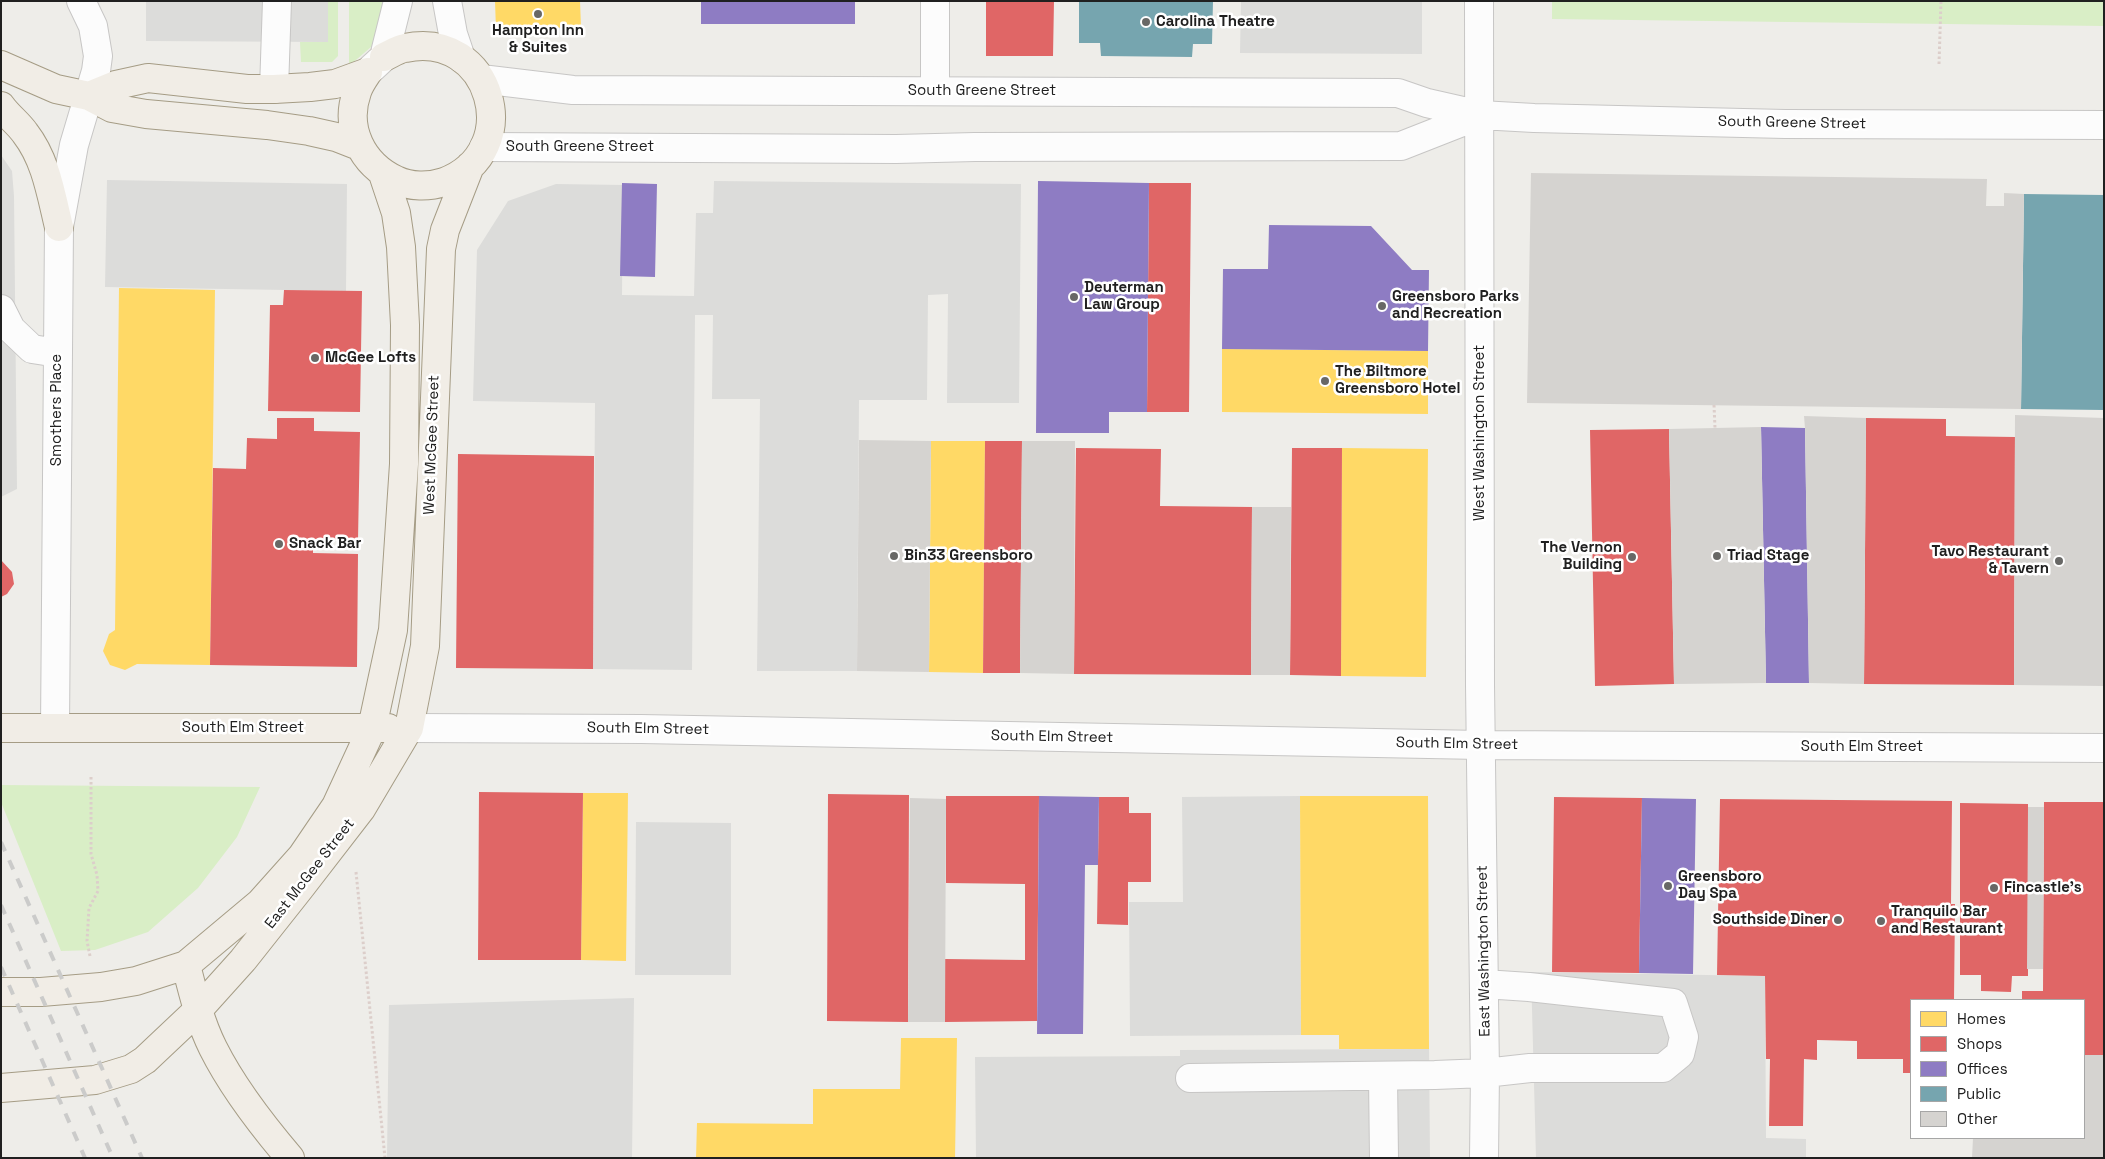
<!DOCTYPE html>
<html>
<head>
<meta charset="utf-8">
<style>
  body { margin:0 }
  #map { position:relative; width:2105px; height:1159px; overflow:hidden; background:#eeede9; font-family:"Space Grotesk",sans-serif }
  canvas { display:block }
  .frame { position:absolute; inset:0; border:2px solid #202020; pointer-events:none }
  .legend { position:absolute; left:1910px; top:999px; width:175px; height:140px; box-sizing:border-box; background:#fff; border:1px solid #a6a6a6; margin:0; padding:6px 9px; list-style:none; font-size:15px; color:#202020 }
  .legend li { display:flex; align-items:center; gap:10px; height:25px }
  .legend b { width:25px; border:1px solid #a6a6a6 }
</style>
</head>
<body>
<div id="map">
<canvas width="2105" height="1159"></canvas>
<div class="frame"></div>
<ul class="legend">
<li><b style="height:14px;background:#ffd966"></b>Homes</li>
<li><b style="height:14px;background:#e06666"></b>Shops</li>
<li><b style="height:14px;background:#8e7cc3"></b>Offices</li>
<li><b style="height:14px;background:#76a5af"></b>Public</li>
<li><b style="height:14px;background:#d5d3d0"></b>Other</li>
</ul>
</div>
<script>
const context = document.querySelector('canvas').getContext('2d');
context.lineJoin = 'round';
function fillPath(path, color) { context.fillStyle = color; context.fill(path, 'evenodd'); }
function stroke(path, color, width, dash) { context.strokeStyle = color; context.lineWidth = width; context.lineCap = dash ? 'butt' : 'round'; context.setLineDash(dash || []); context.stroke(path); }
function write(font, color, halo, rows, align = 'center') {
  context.font = font + ' "Space Grotesk",sans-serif'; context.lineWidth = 5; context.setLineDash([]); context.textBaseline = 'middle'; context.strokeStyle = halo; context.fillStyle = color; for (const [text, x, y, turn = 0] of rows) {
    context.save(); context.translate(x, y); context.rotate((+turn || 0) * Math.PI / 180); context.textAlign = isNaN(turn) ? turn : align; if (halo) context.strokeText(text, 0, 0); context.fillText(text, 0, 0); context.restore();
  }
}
fillPath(new Path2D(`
  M146,1H328V42L146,41Z
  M1241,1H1422V54L1240,53Z
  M1,155L12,171L14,196L17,489L1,497Z
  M107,180L347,184L346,291L105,287Z
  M714,181L1021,184L1019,403H947L948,294L928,295L927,400H859L857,671H757L760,399H712L713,315H695L692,670L593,669L595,403L473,401L477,250L508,201L556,184L623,185L622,295L694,296L696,213H713Z
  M1300,796L1301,1035L1130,1036L1129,902H1183L1182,797Z
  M636,822L731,823V975H635Z
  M1531,972L1765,976L1766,1138L1806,1139V1158H1536Z
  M634,998L632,1158H387L389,1005Z
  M1429,1049L1430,1158H976L975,1057L1180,1056V1050Z`), '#dcdcda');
fillPath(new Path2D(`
  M328,1H338V56L332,62H301L300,42H328Z
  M349,1H387L382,30L371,47L349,66Z
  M1552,1H2104V26L1552,19Z
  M1,785L260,787L237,837L198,888L148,932L95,950L61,951L1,802Z`), '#d9eec6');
fillPath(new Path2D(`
  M495,1H580L581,27L496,30Z
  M119,288L215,290L210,665L137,664L125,670L110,665L103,651L109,634L115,630Z
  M1222,349L1428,351V414L1222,412Z
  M931,441H985L983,673L929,672Z
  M1342,448L1428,449L1426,677L1341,676Z
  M583,793H628L626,961L581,960Z
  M1300,796H1428L1429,1049H1339V1035H1301Z
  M901,1038H957L955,1158H696L697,1123L813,1124V1089H900Z`), '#ffd966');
fillPath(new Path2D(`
  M986,1H1054L1053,56H986Z
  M1149,183H1191L1189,412H1147Z
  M284,290L362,291L360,412L268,411L270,305H283Z
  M277,418H314V431L360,432L358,540L313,539V553L358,554L357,667L210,665L213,468L246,469L247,438L277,439Z
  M1866,418L1946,419V436L2015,437L2014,685L1864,684Z
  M1669,429L1674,684L1595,686L1590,430Z
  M985,441H1022L1020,673H983Z
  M1076,448L1161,449L1160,506L1252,507L1251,675L1074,674Z
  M1292,448H1342L1341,676L1290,675Z
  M458,454L594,456L593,669L456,668Z
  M1,560L12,572L14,584L7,594L1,597Z
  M479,792L583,793L581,960H478Z
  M828,794L909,795L908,1022L827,1021Z
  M946,796H1039L1037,1021L945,1022V959L1025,960V884L946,883Z
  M1099,797H1129V813H1151V882H1128V925L1097,924Z
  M1554,797L1642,798L1639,973L1552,972Z
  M1720,799L1952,801L1951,904H1955L1954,1000H1911V1073H1903V1059H1857V1041L1817,1040V1060L1804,1059L1803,1126H1769L1770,1059H1766L1765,976L1717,975Z
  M2044,802H2104V1055H2084V1000H2022V991H2043Z
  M1960,803L2028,804V976H2012L2011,992L1981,991V975H1960Z`), '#e06666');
fillPath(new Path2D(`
  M701,1H855V24H701Z
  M1038,181L1149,183L1147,412H1109V433H1036Z
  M622,183L657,184L655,277L620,276Z
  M1269,225L1371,226L1412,270H1429L1428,351L1222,349L1223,269H1268Z
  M1761,427L1805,428L1809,683H1766Z
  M1039,796L1099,797L1098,865H1085L1083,1034H1037Z
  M1642,798L1696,799L1693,974L1639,973Z`), '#8e7cc3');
fillPath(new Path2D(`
  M1079,1H1213L1212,44H1193L1192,57L1101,56L1100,43H1079Z
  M2024,194L2104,195V410L2021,409Z`), '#76a5af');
fillPath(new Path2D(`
  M1531,173L1987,179L1986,206H2004V193L2024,194L2021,409L1527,403Z
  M2015,415L2104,418V686L2014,685Z
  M1804,416L1866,418L1864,684L1809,683L1805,428Z
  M1761,427L1766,683L1674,684L1669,429Z
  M859,440L931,441L929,672L857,671Z
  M1022,441H1075L1074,674L1020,673Z
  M1252,507H1291L1290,675H1251Z
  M910,798L946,799L945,1022H908Z
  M2028,807H2044L2043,969H2027Z
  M2084,1055H2104V1158H1972L1973,1138H2084Z`), '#d5d3d0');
const minor = new Path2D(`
  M447,1L453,34L461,58
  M1479,1L1480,685L1485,1073L1484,1158
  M371,69L384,57L398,1
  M481,79L573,90L1398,93L1427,103L1480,115L1534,118L1785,124L2104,125
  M274,89L277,1
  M935,90V1
  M484,147L896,149L975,147L1401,146L1480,115
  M1,309L11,329L32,349L58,353
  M55,728L59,227L74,145L96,71L98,56L93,26L81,1
  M409,728L641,729L1481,745L2104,748
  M1383,1077L1384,1158
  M1190,1078L1435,1075L1485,1073L1530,1068H1663L1680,1054L1684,1037L1673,1003L1529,987L1484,984`);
const major = new Path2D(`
  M1,65L56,89L89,96L112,108L146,114L267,125L309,131L336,137L359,146
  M368,72C364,78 359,85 357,92C344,128 362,164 396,180C410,187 429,187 444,182C527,151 491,29 405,48C398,49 391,54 384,57
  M89,96L116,85L148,78L247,89H274L310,87L335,84L368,72
  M1,106C8,116 18,123 25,133C46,160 51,194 59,227
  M1,728H388
  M186,965C193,993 200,1022 213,1048C233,1088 261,1124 290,1158
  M1,992H41L101,987L136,981L186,965L260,903L302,856L336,806L372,728L393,630L404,464L405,325L401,247L396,213L383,174
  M1,1088L95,1080L131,1069L145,1060L198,1010L243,960L300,888L361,809L409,728L425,646L441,249L445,230L470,166`);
stroke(minor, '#c7c6c5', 30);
stroke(major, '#a59c85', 30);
stroke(new Path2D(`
  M1939,64L1941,1
  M1714,405L1715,428
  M356,872L385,1158
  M90,956L87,941L89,908L98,891L97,875L91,854V777`), '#dcceca', 3, [2.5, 2.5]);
stroke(minor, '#fcfcfc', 28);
stroke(major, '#f1ede6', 28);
stroke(new Path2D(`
  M1,842L142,1158
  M1,905L113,1158
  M1,967L85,1158`), '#cbcbca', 4, [10, 10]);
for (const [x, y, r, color] of [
  [538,14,5,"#686866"],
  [1146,22,5,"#686866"],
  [1074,297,5,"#686866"],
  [1382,306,5,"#686866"],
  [315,358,5,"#686866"],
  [1325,381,5,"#686866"],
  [279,544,5,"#686866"],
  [894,556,5,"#686866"],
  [1717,556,5,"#686866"],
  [1632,557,5,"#686866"],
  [2059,561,5,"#686866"],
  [1668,886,5,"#686866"],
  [1994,888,5,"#686866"],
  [1838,920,5,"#686866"],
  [1881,921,5,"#686866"]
]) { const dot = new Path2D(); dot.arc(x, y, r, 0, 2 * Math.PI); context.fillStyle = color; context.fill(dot); stroke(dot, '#fff', 2); }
write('bold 15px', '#202020', '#fff', [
  ["Carolina Theatre",1156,22],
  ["Hampton Inn",538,31,"center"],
  ["& Suites",538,48,"center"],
  ["Deuterman",1084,288],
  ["Law Group",1084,305],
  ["Greensboro Parks",1392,297],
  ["and Recreation",1392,314],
  ["McGee Lofts",325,358],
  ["The Biltmore",1335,372],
  ["Greensboro Hotel",1335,389],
  ["Snack Bar",289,544],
  ["The Vernon",1622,548,"right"],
  ["Building",1622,565,"right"],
  ["Tavo Restaurant",2049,552,"right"],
  ["& Tavern",2049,569,"right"],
  ["Bin33 Greensboro",904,556],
  ["Triad Stage",1727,556],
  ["Greensboro",1678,877],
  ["Day Spa",1678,894],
  ["Fincastle's",2004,888],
  ["Tranquilo Bar",1891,912],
  ["and Restaurant",1891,929],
  ["Southside Diner",1828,920,"right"]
], 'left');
write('15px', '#202020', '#fff', [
  ["South Greene Street",982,91],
  ["South Greene Street",1792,123,1],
  ["South Greene Street",580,147],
  ["Smothers Place",57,410,-90],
  ["West Washington Street",1480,433,-90],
  ["West McGee Street",432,445,-88],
  ["South Elm Street",243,728],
  ["South Elm Street",648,729,1],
  ["South Elm Street",1052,737,1],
  ["South Elm Street",1457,744,1],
  ["South Elm Street",1862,747],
  ["East McGee Street",310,874,-52],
  ["East Washington Street",1484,951,-91]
]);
</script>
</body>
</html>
